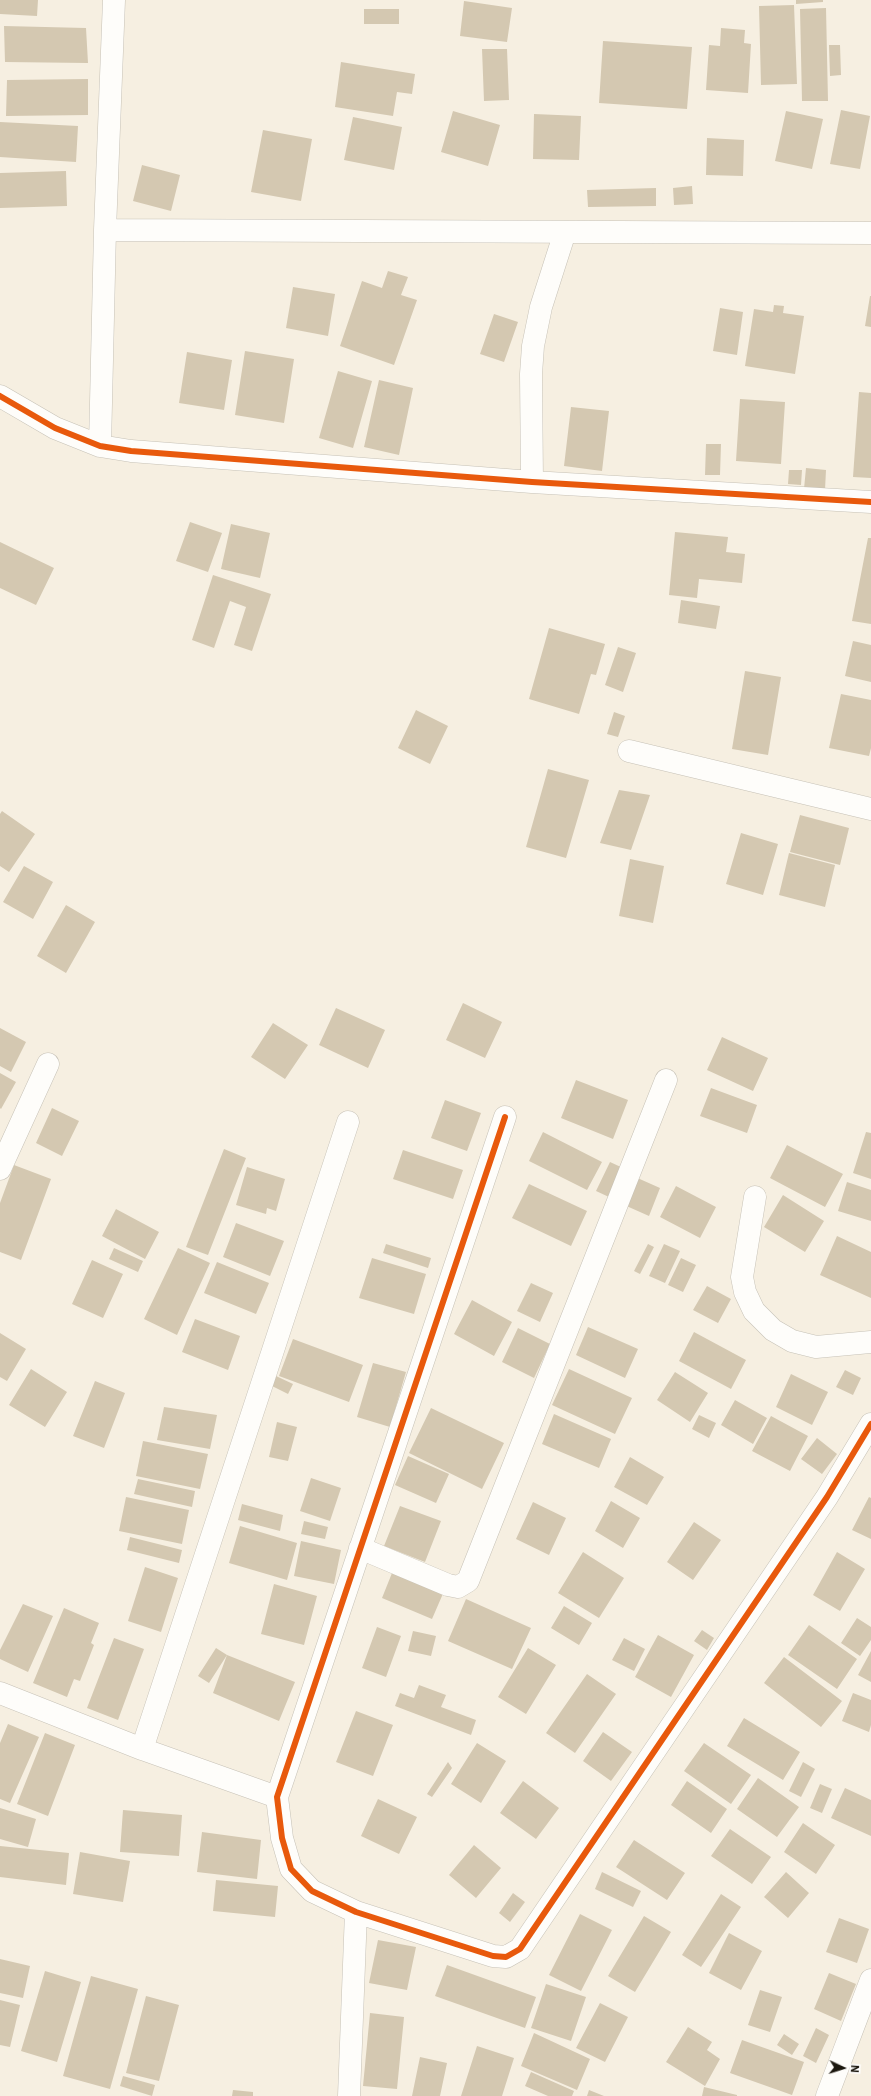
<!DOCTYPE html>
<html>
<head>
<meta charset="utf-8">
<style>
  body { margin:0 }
  #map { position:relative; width:871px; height:2096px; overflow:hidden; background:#f6efe1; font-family:"IBM Plex Sans",sans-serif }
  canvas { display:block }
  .north { position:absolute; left:823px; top:2048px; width:40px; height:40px; -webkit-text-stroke:3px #fff; paint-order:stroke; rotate:94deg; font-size:11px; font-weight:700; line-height:16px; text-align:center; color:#1b170e }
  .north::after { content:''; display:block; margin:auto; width:14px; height:18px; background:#1b170e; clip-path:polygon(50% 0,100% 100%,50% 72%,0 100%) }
</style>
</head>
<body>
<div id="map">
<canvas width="871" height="2096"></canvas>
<div class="north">N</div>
</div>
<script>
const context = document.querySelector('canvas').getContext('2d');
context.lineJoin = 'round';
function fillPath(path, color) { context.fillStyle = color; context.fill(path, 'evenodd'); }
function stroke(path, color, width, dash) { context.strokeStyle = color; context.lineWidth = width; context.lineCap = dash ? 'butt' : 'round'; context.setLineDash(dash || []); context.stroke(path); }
fillPath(new Path2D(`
  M0,0H38L37,16L0,14Z
  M796,0H823V2L796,4Z
  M464,1L512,8L507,42L460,36Z
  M794,5L797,84L761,85L759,6Z
  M826,8L828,101H802L800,9Z
  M364,9H399V24H364Z
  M4,26L86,28L88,63L5,62Z
  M721,28L745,30L744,43L751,44L748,93L706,90L709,45L720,46Z
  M603,41L692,47L687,109L599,103Z
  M829,45H840L841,75L830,76Z
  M482,49H507L509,100L484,101Z
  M341,62L415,74L412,94L397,92L393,116L335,107Z
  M88,79V115L6,116L7,80Z
  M841,110L870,116L860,169L830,164Z
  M453,111L500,125L488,166L441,152Z
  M786,111L823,119L812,169L775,161Z
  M534,114L581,116L579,160L533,159Z
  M353,117L402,127L394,170L344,160Z
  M0,122L78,126L76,162L0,157Z
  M263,130L312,139L301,201L251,192Z
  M707,138L744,140L743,176L706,175Z
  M142,165L180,175L171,211L133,201Z
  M66,171L67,206L0,208V173Z
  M692,186L693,204L674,205L673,188Z
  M656,188V206L588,207L587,190Z
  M388,271L408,277L401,295L417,300L394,365L340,346L362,281L382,288Z
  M293,287L335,294L328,336L286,328Z
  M870,296H871V327L865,326Z
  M774,305L784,306L783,313L804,316L795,374L745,366L754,309L773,312Z
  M720,308L743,312L737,355L713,351Z
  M494,314L518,322L504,362L480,354Z
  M245,351L294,359L284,423L235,415Z
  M187,352L232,360L224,410L179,403Z
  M338,371L372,381L353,448L319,438Z
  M379,380L413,388L399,455L364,447Z
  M859,392L871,393V478L853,477Z
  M740,399L785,402L781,464L736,461Z
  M571,407L609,411L602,471L564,466Z
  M706,444H721L720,475H705Z
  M806,468L826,470L825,490L804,489Z
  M789,470H802L801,485L788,484Z
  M190,522L222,533L208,572L176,561Z
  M231,524L270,533L260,578L221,569Z
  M675,532L728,537L726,552L745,554L742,583L699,579L697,598L669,595Z
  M868,538H871V624L852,621Z
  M0,542L54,568L36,605L0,588Z
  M213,575L271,594L252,651L234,645L246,607L230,601L214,648L192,640Z
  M681,600L720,606L716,629L678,623Z
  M549,628L605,644L596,675L591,674L579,714L529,699Z
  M853,641L871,645V682L845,676Z
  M618,647L636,653L623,692L605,685Z
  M745,671L781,677L768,755L732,749Z
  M841,694L871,700V748L869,756L829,748Z
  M416,710L448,726L430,764L398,748Z
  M614,712L625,716L618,737L607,734Z
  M548,769L589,780L566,858L526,847Z
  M619,790L650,795L631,850L600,843Z
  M2,811L35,834L9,872L0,866V814Z
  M800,815L849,828L840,865L790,852Z
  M741,833L778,844L763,895L726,884Z
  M789,853L835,865L825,907L779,895Z
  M630,859L664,866L653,923L619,916Z
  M24,866L53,882L33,919L3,902Z
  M66,905L95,922L66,973L37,956Z
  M463,1003L502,1022L485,1058L446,1040Z
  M336,1008L385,1030L368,1068L319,1045Z
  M273,1023L308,1045L285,1079L251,1057Z
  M0,1028L26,1042L11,1072L0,1066Z
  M722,1037L768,1058L753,1091L707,1070Z
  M0,1073L16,1082L1,1109L0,1108Z
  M576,1080L628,1100L613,1139L561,1118Z
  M711,1088L757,1105L747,1133L700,1116Z
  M445,1100L481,1113L467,1151L431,1138Z
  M52,1108L79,1121L62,1156L36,1143Z
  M543,1132L602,1162L587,1190L529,1161Z
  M866,1132L871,1133V1179L853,1173Z
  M787,1145L843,1174L825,1207L770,1178Z
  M224,1149L246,1158L208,1255L186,1247Z
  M403,1150L463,1170L453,1199L393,1179Z
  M610,1162L623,1168L609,1197L596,1191Z
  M14,1165L51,1179L21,1260L0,1252V1203Z
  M247,1167L285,1179L276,1211L267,1208L266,1214L236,1205Z
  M633,1176L660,1188L649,1216L622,1204Z
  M847,1182L871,1190V1221L838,1211Z
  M529,1184L587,1211L571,1246L512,1218Z
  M676,1186L716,1207L700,1238L660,1217Z
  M783,1195L824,1221L805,1252L764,1227Z
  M116,1209L159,1232L145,1259L102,1236Z
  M236,1223L284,1241L270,1276L223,1257Z
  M837,1236L871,1252V1298L820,1275Z
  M386,1244L431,1258L428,1268L383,1253Z
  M648,1244L654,1247L640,1274L634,1271Z
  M664,1244L680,1251L665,1283L649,1276Z
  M114,1248L143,1261L138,1272L109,1259Z
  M178,1248L210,1263L177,1335L144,1319Z
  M372,1258L426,1274L414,1314L359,1298Z
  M681,1258L696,1265L683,1292L668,1285Z
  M92,1260L123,1274L103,1318L72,1304Z
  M217,1262L269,1283L256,1314L204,1293Z
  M531,1283L553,1293L540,1322L517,1311Z
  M707,1286L731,1299L718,1323L693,1310Z
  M472,1300L512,1322L494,1356L454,1334Z
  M195,1319L240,1336L228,1370L182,1352Z
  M588,1327L638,1349L625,1378L576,1355Z
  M518,1328L550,1344L534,1378L502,1362Z
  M694,1332L746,1360L731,1389L679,1361Z
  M0,1333L26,1349L7,1381L0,1377Z
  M293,1339L363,1365L349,1402L279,1376Z
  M373,1363L406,1372L390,1427L357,1417Z
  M31,1369L67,1392L45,1427L9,1405Z
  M569,1369L632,1398L615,1434L552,1405Z
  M845,1370L861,1378L853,1395L836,1387Z
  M675,1372L708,1393L690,1422L657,1400Z
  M791,1374L828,1392L812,1425L776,1407Z
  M276,1376L293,1384L288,1394L272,1386Z
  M95,1381L125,1393L104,1448L73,1436Z
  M735,1400L767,1418L753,1444L721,1425Z
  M164,1407L217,1415L210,1449L157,1440Z
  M431,1408L504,1443L482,1489L409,1453Z
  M554,1414L611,1439L599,1468L542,1444Z
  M699,1415L716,1423L709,1438L692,1429Z
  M771,1416L808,1436L790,1471L752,1451Z
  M277,1422L297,1427L288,1461L269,1457Z
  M817,1438L837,1454L822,1474L801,1459Z
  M143,1441L208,1454L200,1489L136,1476Z
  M408,1456L449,1474L436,1503L395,1485Z
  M630,1457L664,1477L647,1505L614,1487Z
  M311,1478L341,1488L330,1521L300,1511Z
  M138,1479L195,1491L192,1507L134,1494Z
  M126,1497L189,1510L182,1544L119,1531Z
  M869,1497L871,1498V1539L852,1530Z
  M611,1501L640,1518L623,1548L595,1531Z
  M533,1502L566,1518L549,1555L516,1539Z
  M242,1504L283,1515L280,1531L238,1520Z
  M400,1506L441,1521L425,1562L384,1546Z
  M304,1521L328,1527L325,1539L301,1534Z
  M694,1522L721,1540L693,1580L667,1562Z
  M240,1526L297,1543L287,1580L229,1563Z
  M130,1537L182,1550L179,1563L127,1550Z
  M301,1541L341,1550L334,1584L294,1576Z
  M583,1552L624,1578L599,1618L558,1593Z
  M837,1552L865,1569L840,1611L813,1595Z
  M145,1567L178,1578L161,1632L128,1621Z
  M394,1568L445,1589L432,1619L382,1598Z
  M274,1584L317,1596L304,1645L261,1634Z
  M466,1599L531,1628L512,1669L448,1641Z
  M23,1604L53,1616L28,1672L0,1659V1650Z
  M564,1606L592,1623L579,1645L551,1628Z
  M64,1608L99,1623L91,1643L94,1645L80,1681L74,1679L67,1697L33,1683Z
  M857,1618L871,1627V1640L860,1656L841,1643Z
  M809,1625L857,1659L837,1689L788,1655Z
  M377,1627L401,1636L386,1677L362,1668Z
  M702,1630L714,1638L707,1650L694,1641Z
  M413,1631L436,1636L431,1656L408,1651Z
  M658,1635L694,1655L671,1697L635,1677Z
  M114,1638L144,1649L118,1720L87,1708Z
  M624,1638L645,1649L634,1671L612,1660Z
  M216,1648L227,1655L209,1683L198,1676Z
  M528,1648L556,1665L526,1714L498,1697Z
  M871,1651V1682L858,1675Z
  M227,1655L295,1682L279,1721L213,1693Z
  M784,1657L842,1701L821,1727L764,1683Z
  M587,1674L616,1694L575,1753L546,1733Z
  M419,1685L446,1695L441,1707L476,1720L471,1735L395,1706L400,1693L414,1698Z
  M853,1693L871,1700V1725L869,1732L842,1721Z
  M356,1711L393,1725L373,1776L336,1762Z
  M744,1718L800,1752L783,1780L727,1746Z
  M8,1724L39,1737L10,1803L0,1799V1743Z
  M603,1732L632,1752L611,1781L583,1761Z
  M45,1733L75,1745L48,1816L17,1804Z
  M477,1743L506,1761L481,1803L451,1784Z
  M704,1743L751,1775L731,1804L684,1771Z
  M448,1762L452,1768L432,1797L427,1794Z
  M803,1762L815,1769L801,1797L789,1791Z
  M758,1778L799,1807L777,1837L737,1809Z
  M523,1781L559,1808L536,1839L500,1813Z
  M687,1781L727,1809L711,1833L671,1805Z
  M820,1784L832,1789L822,1813L810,1808Z
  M845,1788L871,1800V1836L831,1818Z
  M378,1799L417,1817L399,1854L361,1836Z
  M0,1808L36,1819L28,1847L0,1839Z
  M123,1810L182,1815L179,1856L120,1852Z
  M803,1823L835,1845L816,1874L784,1852Z
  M730,1829L771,1857L752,1884L711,1856Z
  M202,1832L261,1840L257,1879L197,1872Z
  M634,1840L685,1873L667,1900L616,1867Z
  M474,1845L501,1868L476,1898L449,1875Z
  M0,1846L69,1853L66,1885L0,1877Z
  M80,1852L130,1861L123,1902L73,1894Z
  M602,1872L641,1891L633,1907L595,1889Z
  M786,1872L809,1893L788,1918L764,1897Z
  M216,1880L278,1886L275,1917L213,1911Z
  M513,1893L525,1902L510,1922L499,1913Z
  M721,1894L741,1907L701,1967L682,1955Z
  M580,1914L612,1930L581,1991L549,1975Z
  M644,1916L671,1932L635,1992L608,1976Z
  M839,1918L869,1929L857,1963L826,1952Z
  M729,1933L762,1951L741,1990L709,1973Z
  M378,1940L416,1947L407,1990L369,1983Z
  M0,1959L30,1966L23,1998L0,1993Z
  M447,1965L536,1997L525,2028L435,1996Z
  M45,1971L81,1982L57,2062L21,2051Z
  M829,1973L856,1984L841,2021L814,2009Z
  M91,1976L138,1989L110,2089L63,2076Z
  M546,1984L586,1997L571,2041L531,2028Z
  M760,1990L782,1997L770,2032L748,2025Z
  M146,1996L179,2005L159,2081L126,2073Z
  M0,2000L20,2005L10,2047L0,2045Z
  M600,2003L628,2017L605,2062L576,2048Z
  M370,2013L404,2017L397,2089L363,2086Z
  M688,2027L712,2042L707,2050L720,2059L705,2086L666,2062Z
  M816,2028L829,2035L816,2063L803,2056Z
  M534,2033L590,2059L577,2090L521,2066Z
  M784,2034L799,2044L792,2055L777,2045Z
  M742,2040L804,2062L792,2095L730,2073Z
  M477,2046L514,2058L502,2096H461Z
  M420,2057L447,2063L440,2096H412Z
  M531,2072L574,2091L572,2096H548L525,2086Z
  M123,2076L155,2085L152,2096L120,2086Z
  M704,2087L737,2095V2096H702Z
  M233,2090L253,2092V2096H232Z
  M589,2090L604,2096H587Z`), '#d4c8b1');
const minor = new Path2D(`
  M105,230L871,233
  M0,396L55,428L100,446L131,451L532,482L871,502
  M100,446L105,230L114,0
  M532,482L531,374L533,346L541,307L565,232
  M629,751L871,809
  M505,1117L277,1797L282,1838L291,1869L312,1891L356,1912L493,1956L506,1957L520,1949L827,1497L871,1424
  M0,1169L48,1064
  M755,1197L742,1277L745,1292L754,1311L773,1330L792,1341L816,1347L871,1342
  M360,1548L448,1585L458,1587L468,1581L666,1080
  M0,1693L142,1749L277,1797
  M142,1749L348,1122
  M349,2096L356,1912
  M827,2096L871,1980`);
stroke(minor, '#c6c1b6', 23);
stroke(minor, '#fefdfa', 22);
stroke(new Path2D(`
  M0,396L55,428L100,446L131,451L532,482L871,502
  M505,1117L277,1797L282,1838L291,1869L312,1891L356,1912L493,1956L506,1957L520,1949L827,1497L871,1424`), '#e8590c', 6);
</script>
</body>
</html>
